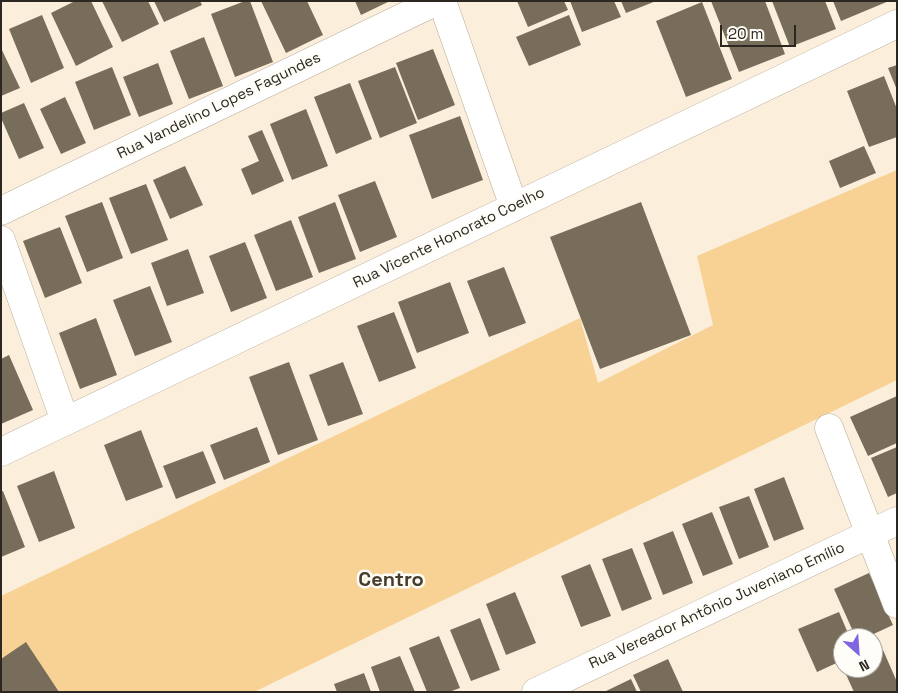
<!DOCTYPE html>
<html>
<head>
<meta charset="utf-8">
<style>
  body { margin:0 }
  #map { position:relative; width:898px; height:693px; overflow:hidden; background:#fbeeda; font-family:"Space Grotesk",sans-serif }
  canvas { display:block }
  .frame { position:absolute; inset:0; border:2px solid #2c2720; pointer-events:none }
  .north { position:absolute; left:833px; top:628px; width:50px; height:50px; box-sizing:border-box; background:#fffdf8; border:1px solid #aba7a2; border-radius:50%; rotate:154deg; font-size:14px; font-weight:700; line-height:20px; text-align:center; color:#2c2720 }
  .north::after { content:''; display:block; margin:auto; width:18px; height:22px; background:#8065e1; clip-path:polygon(50% 0,100% 100%,50% 72%,0 100%) }
  .scale { position:absolute; left:720px; top:25px; width:76px; height:22px; box-sizing:border-box; border:2px solid #2c2720; border-top:0; padding-left:6px; font-size:15px; line-height:18px; white-space:nowrap; color:#2c2720; -webkit-text-stroke:4px #fffdf8; paint-order:stroke }
</style>
</head>
<body>
<div id="map">
<canvas width="898" height="693"></canvas>
<div class="frame"></div>
<div class="north">N</div>
<div class="scale">20 m</div>
</div>
<script>
const context = document.querySelector('canvas').getContext('2d');
context.lineJoin = 'round';
function fillPath(path, color) { context.fillStyle = color; context.fill(path, 'evenodd'); }
function stroke(path, color, width, dash) { context.strokeStyle = color; context.lineWidth = width; context.lineCap = dash ? 'butt' : 'round'; context.setLineDash(dash || []); context.stroke(path); }
function write(font, color, halo, rows, align = 'center') {
  context.font = font + ' "Space Grotesk",sans-serif'; context.lineWidth = 5; context.setLineDash([]); context.textBaseline = 'middle'; context.strokeStyle = halo; context.fillStyle = color; for (const [text, x, y, turn = 0] of rows) {
    context.save(); context.translate(x, y); context.rotate((+turn || 0) * Math.PI / 180); context.textAlign = isNaN(turn) ? turn : align; if (halo) context.strokeText(text, 0, 0); context.fillText(text, 0, 0); context.restore();
  }
}
fillPath(new Path2D(`
  M897,170V380L254,692H1V596L580,318L598,383L713,325L697,256Z`), '#f8d294');
fillPath(new Path2D(`
  M75,1H91L113,47L76,66L51,13Z
  M102,1H148L159,24L122,42Z
  M154,1H200L202,5L164,22Z
  M245,1H250L273,62L235,77L211,14Z
  M261,1H307L323,35L286,53Z
  M355,1H390L361,15Z
  M517,1H564L568,10L528,27Z
  M570,1H614L621,17L582,32Z
  M621,1H656L626,13Z
  M711,1H765L785,54L739,72Z
  M772,1H825L836,29L790,47Z
  M833,1H889L841,21Z
  M702,2L732,79L686,97L656,21Z
  M42,15L64,68L31,83L9,29Z
  M569,15L581,45L529,66L516,37Z
  M204,37L223,86L189,99L170,51Z
  M1,48L20,88L1,96Z
  M433,49L455,105L418,120L396,63Z
  M158,63L173,104L139,117L123,77Z
  M897,65V90L888,68Z
  M112,67L131,115L94,130L75,82Z
  M395,67L417,123L380,138L358,81Z
  M884,76L897,109V137L869,147L847,91Z
  M350,83L372,139L336,154L314,97Z
  M65,97L86,143L61,154L40,109Z
  M24,103L44,148L19,159L1,118V113Z
  M306,109L328,166L292,180L270,124Z
  M460,116L483,180L432,199L409,135Z
  M262,130L284,181L252,195L241,169L259,161L248,136Z
  M864,146L876,173L840,188L829,161Z
  M185,166L203,205L170,219L153,180Z
  M375,181L397,237L360,252L338,195Z
  M146,184L168,240L131,254L109,198Z
  M102,202L123,258L87,272L65,216Z
  M335,202L356,259L319,273L298,217Z
  M641,202L691,335L600,369L550,237Z
  M291,220L313,277L276,291L254,235Z
  M60,227L82,283L45,298L23,241Z
  M245,242L267,298L231,312L209,256Z
  M188,249L204,293L167,306L151,263Z
  M504,267L526,323L489,337L467,281Z
  M450,282L469,333L417,353L398,302Z
  M150,286L172,342L135,356L113,300Z
  M394,312L416,368L379,382L357,326Z
  M96,318L117,375L80,389L59,333Z
  M9,355L33,410L1,424V359Z
  M289,362L318,440L278,455L249,377Z
  M343,362L363,414L328,426L309,375Z
  M897,396V443L868,456L850,417Z
  M257,427L270,462L224,480L210,445Z
  M141,430L163,487L126,501L104,445Z
  M897,447V493L888,497L871,458Z
  M203,451L216,483L176,499L163,466Z
  M54,471L75,528L39,542L17,486Z
  M784,477L804,529L774,541L754,489Z
  M3,491L25,547L1,557V492Z
  M749,496L769,547L739,559L719,507Z
  M712,512L733,564L703,576L682,524Z
  M673,531L693,583L663,595L643,543Z
  M632,548L652,599L622,611L602,559Z
  M590,564L611,616L581,627L561,576Z
  M869,573L893,625L865,638H856L834,589Z
  M515,592L536,643L506,655L486,604Z
  M839,612L850,638H843V660L817,672L798,629Z
  M480,618L500,670L471,681L450,630Z
  M439,636L460,688L449,692H427L409,648Z
  M26,642L59,692H1V659Z
  M883,650L897,682V692H854L843,668H873V655Z
  M400,656L415,692H380L371,667Z
  M668,659L683,692H641L633,675Z
  M364,673L371,692H337L334,684Z
  M631,679L637,692H604Z`), '#786d5b');
const street = new Path2D(`
  M442,1L514,207
  M1,211L437,1
  M1,240L65,421
  M829,428L897,604
  M1,452L897,24
  M536,692L897,521`);
stroke(street, '#b7ab98', 29);
stroke(street, '#fff', 28);
write('15px', '#2c2720', '#fffdf8', [
  ["Rua Vandelino Lopes Fagundes",219,106,-26],
  ["Rua Vicente Honorato Coelho",449,238,-26],
  ["Rua Vereador Antônio Juveniano Emílio",717,606,-25]
]);
write('bold 20px', '#473d2d', '#fffdf8', [
  ["Centro",391,581]
]);
</script>
</body>
</html>
